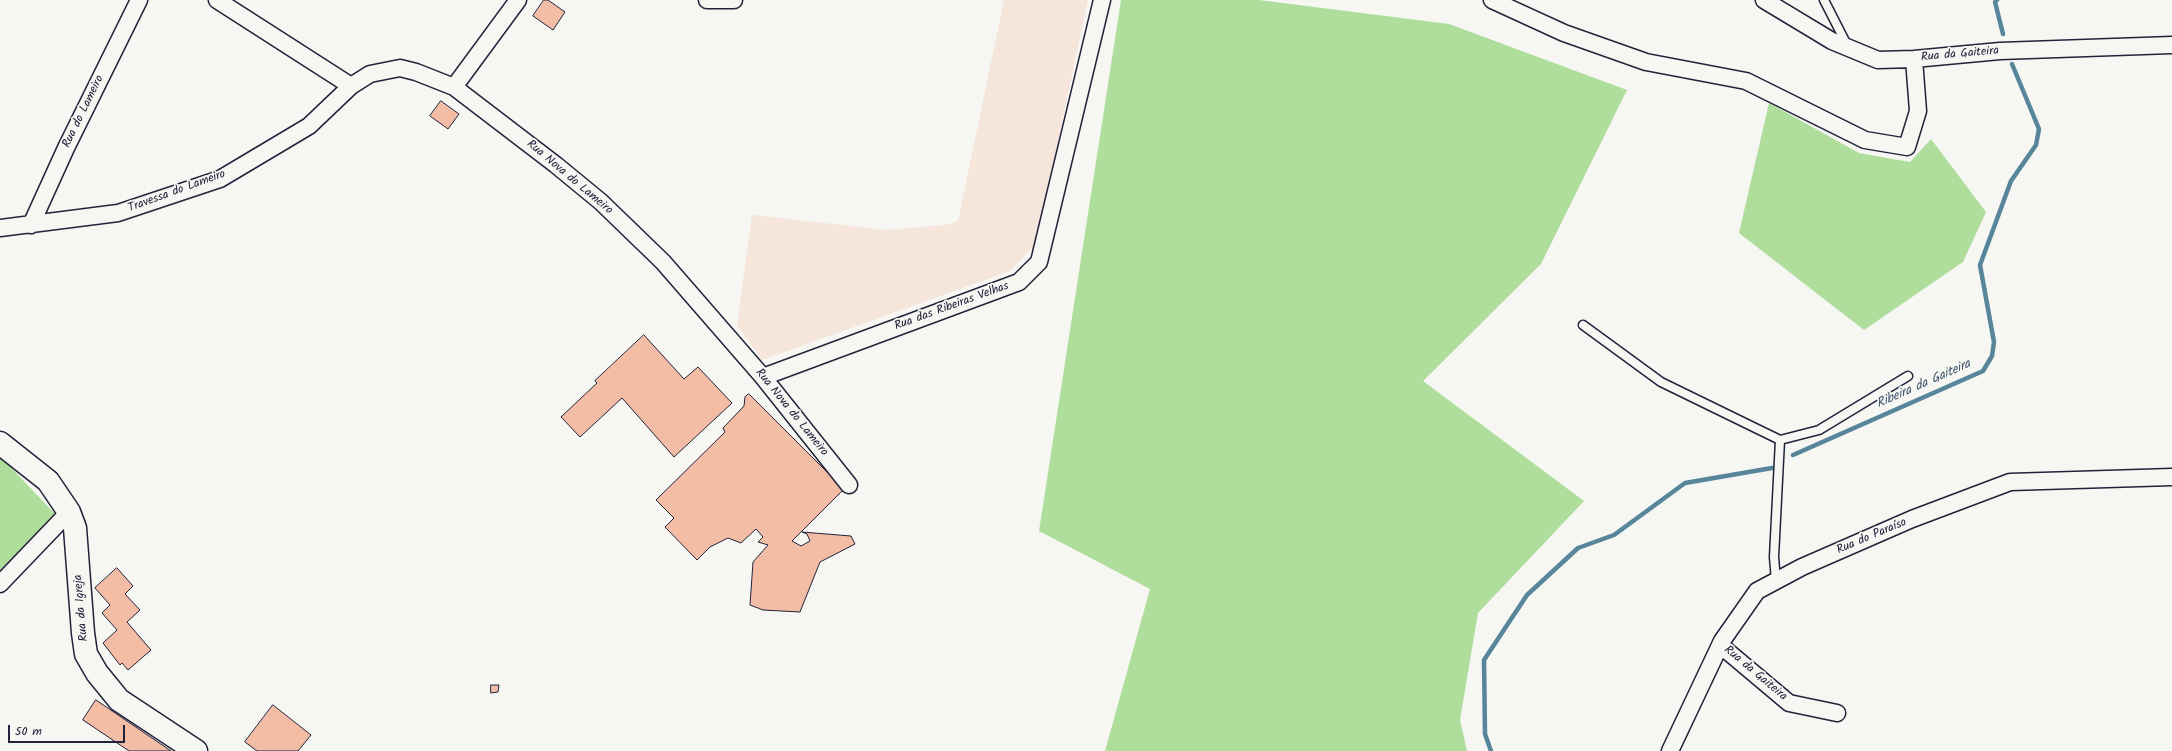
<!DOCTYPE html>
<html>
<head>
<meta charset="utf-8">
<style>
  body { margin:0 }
  #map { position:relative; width:2172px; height:751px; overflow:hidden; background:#f6f6f2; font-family:Kalam,sans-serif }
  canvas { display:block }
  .scale { position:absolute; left:8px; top:725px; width:117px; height:18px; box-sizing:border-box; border:2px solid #22223b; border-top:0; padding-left:5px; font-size:12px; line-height:14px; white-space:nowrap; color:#22223b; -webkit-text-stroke:3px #f6f6f2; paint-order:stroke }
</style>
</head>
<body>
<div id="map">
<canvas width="2172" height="751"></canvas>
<div class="scale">50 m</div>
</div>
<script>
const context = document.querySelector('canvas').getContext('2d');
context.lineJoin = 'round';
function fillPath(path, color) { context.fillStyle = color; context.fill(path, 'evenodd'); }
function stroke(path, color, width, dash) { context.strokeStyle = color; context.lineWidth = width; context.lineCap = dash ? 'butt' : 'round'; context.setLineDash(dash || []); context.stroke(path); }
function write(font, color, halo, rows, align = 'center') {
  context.font = font + ' Kalam,sans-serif'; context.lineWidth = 3.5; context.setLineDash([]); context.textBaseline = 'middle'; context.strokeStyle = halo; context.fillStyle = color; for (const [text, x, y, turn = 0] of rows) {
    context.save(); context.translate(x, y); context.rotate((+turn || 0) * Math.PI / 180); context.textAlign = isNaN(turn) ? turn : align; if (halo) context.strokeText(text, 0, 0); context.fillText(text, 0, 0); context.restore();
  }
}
fillPath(new Path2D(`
  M1004,0H1088L1036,244L1010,271L762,360L737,325L752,215L886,230L945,225L958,221Z`), '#f5e5db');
fillPath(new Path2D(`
  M1121,0H1259L1449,24L1627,90L1541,264L1423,381L1584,501L1478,613L1460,720L1467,751H1105L1150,589L1039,531Z
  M1769,103L1859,153L1910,162L1931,139L1986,212L1963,262L1864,330L1739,233Z
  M0,456L57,516L0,577Z`), '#afdd9c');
stroke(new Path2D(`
  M1997,0L1995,2L2003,34
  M1793,455L1983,371L1992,356L1994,342L1980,265L2011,181L2036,145L2039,129L2012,64
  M1491,751L1485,734L1484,660L1527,595L1578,548L1614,535L1685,483L1772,468`), '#57859a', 4.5);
const building = new Path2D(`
  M544,0H548L565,12L553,30L533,16Z
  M441,101L459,114L448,129L430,116Z
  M644,335L684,379L698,367L732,403L674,457L622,398L580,437L561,417L597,383L595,381Z
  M749,394L844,489L792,541L801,546L810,541L807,534L802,532L851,536L855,544L820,562L800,612L763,610L750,605L753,562L768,545L758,542L763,537L756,529L741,543L728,538L710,547L697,560L665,527L674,518L656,500L725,432L723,428L744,406L745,397Z
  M117,568L133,586L125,594L140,610L127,622L151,650L128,670L122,663L120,665L103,643L117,630L102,613L110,605L95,588Z
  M491,685H499L498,692L491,693Z
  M96,700L171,751H129L83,720Z
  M273,705L311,735L298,751H257L245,742Z`);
fillPath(building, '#f2bca5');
stroke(building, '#22223b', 1);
const service = new Path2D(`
  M1824,0L1847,45
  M1583,325L1661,382L1780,440
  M1776,581L1774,557L1780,440L1819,430L1908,376`);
const minor = new Path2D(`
  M217,0L351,86L370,74L400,68L416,72L454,87L556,165L601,202L663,262L763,377L849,485
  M707,0H734
  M1492,0L1564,33L1646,62L1746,81L1865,140L1907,147L1918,111L1914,59
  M1764,0L1832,41L1878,60L1914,59L2000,51L2172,45
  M454,87L518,0
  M31,225L66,148L139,0
  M0,228L118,213L220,179L309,126L351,86
  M763,377L1019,282L1039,262L1102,0
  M0,584L69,512
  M1720,645L1789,703L1837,713
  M1670,751L1722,641L1757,591L1802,567L1912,519L2010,482L2172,477`);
const secondary = new Path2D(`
  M0,443L48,481L69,512L75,528L83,633L86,654L97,673L119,700L196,751`);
stroke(service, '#22223b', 11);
stroke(minor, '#22223b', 19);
stroke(secondary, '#22223b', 25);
stroke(service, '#f6f6f2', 8);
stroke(minor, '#f6f6f2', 16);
stroke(secondary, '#f6f6f2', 22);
write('12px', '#22223b', '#f6f6f2', [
  ["Rua da Gaiteira",1960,55,-5],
  ["Rua do Lameiro",84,112,-64],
  ["Rua Nova do Lameiro",569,178,40],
  ["Travessa do Lameiro",177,192,-20],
  ["Rua das Ribeiras Velhas",952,307,-20],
  ["Rua Nova do Lameiro",791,413,51],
  ["Rua do Paraíso",1872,537,-23],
  ["Rua da Igreja",82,608,-95],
  ["Rua da Gaiteira",1755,674,40]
]);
write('italic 13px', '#3d546b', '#f6f6f2', [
  ["Ribeira da Gaiteira",1924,385,-24]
]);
</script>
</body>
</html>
